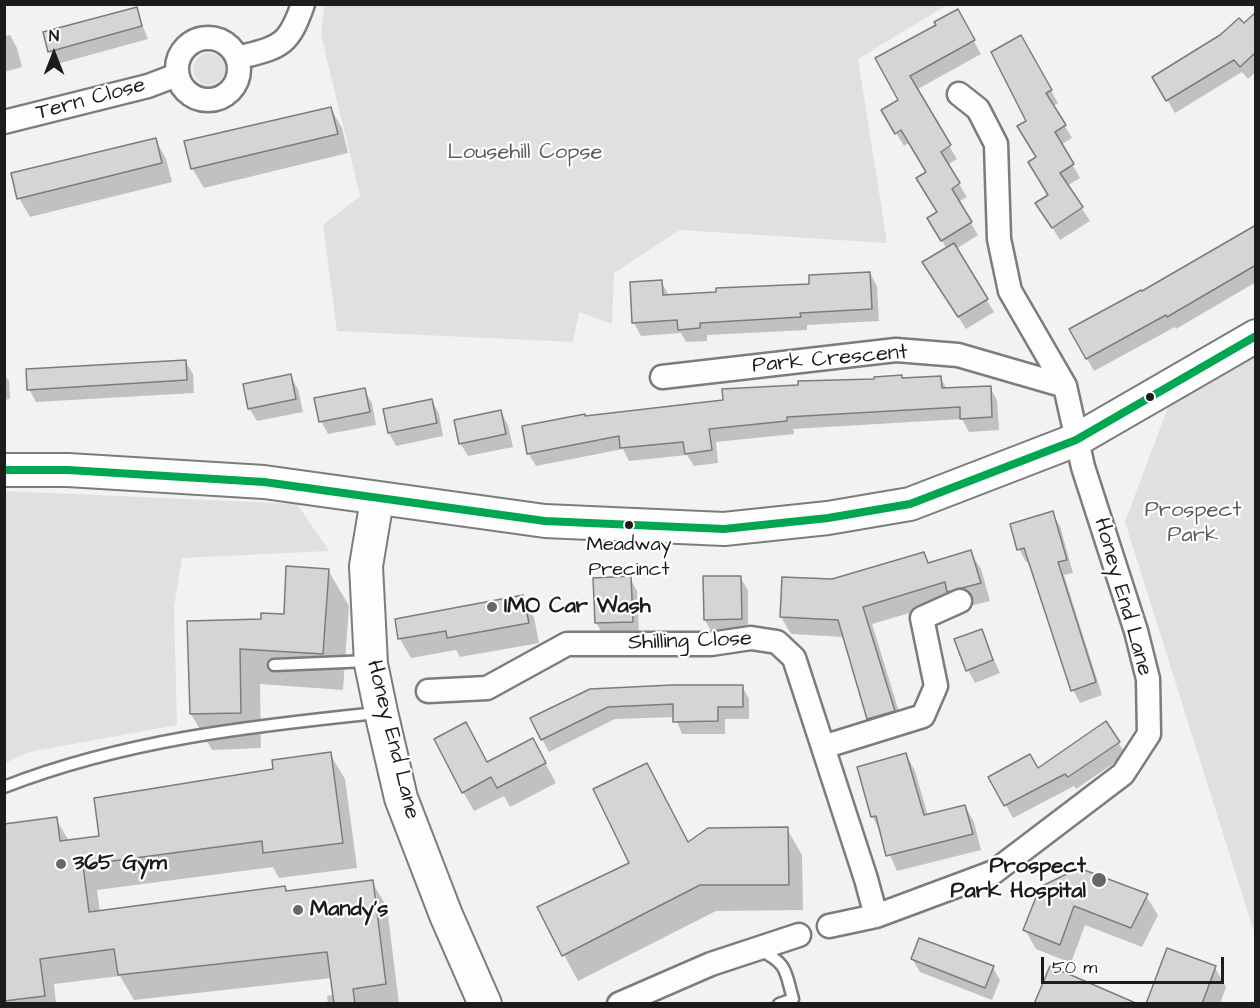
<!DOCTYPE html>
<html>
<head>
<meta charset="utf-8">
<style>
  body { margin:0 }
  #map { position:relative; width:1260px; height:1008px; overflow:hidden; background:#f2f2f2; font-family:"Architects Daughter",sans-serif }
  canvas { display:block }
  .frame { position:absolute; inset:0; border:6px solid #1c1c1c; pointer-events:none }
  .north { position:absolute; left:24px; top:24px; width:60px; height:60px; -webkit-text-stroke:4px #fff; paint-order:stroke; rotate:0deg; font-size:16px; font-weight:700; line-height:24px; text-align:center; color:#1c1c1c }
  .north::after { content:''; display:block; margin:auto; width:21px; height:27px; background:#1c1c1c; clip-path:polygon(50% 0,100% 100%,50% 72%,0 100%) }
  .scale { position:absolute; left:1041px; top:957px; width:183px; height:27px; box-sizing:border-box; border:3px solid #1c1c1c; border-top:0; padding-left:8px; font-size:18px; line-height:21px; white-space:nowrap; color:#1c1c1c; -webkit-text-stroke:4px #fff; paint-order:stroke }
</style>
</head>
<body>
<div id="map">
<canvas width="1260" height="1008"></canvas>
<div class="frame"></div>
<div class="north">N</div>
<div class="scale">50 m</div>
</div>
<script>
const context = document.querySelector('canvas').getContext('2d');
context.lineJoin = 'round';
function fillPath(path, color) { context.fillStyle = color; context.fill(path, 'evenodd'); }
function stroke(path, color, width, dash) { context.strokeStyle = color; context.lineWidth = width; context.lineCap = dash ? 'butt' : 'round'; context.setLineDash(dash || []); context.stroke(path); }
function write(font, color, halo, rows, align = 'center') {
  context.font = font + ' "Architects Daughter",sans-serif'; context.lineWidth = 4.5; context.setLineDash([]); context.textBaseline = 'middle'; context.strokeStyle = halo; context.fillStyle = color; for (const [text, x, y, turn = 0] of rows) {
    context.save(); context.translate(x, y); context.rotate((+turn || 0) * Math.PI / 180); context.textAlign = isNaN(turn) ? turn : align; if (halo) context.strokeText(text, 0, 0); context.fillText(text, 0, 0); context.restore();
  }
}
fillPath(new Path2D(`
  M324,5V4L947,5L858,59L887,243L680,230L614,273L612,324L579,312L573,342L337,331L323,225L360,196L321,35Z
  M193 69a16 16 0 1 1 32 0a16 16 0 1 1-32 0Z
  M1255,353V935L1125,522L1170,402Z
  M5,491L297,504L329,551L182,558L174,607L177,725L29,752L5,763Z`), '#e0e0e0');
fillPath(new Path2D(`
  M136,9L148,39L57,64L50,51Z
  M957,11L981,54L916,90L957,159L947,165L967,197L958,202L978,235L956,249L994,312L966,329L932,275L947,249L929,219L938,213L928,173L910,142L904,146L883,111L900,101L877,59L938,25Z
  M1256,14V72L1248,79L1242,72L1175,113L1154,77L1244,25Z
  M10,35L17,48L22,67L4,72V36Z
  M1020,37L1058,103L1053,106L1072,138L1061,145L1080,178L1067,186L1090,221L1060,240L1045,216L1049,195L1027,121Z
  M331,109L342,128L348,153L204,188L192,168Z
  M155,139L166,159L172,182L30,217L19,198Z
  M1256,226V282L1176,329L1175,327L1094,371L1071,330L1142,293Z
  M870,273L877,286L879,321L807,325V330L707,335V341L686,342L681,333L641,336L634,323L661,281L669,296L811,285Z
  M185,361L193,374L194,393L36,402L29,389Z
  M4,374L9,381L10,399L4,400Z
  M290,376L298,389L303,412L257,421L249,408Z
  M940,377L947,389L990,387L997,400L999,430L969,432L962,419L793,429L794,434L716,442L718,463L694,466L687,455L629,461L623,449L536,466L528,453L585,418Z
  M364,390L372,403L376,425L328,434L321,421Z
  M432,401L439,414L443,436L396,446L389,433L385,410Z
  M501,412L508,425L513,447L468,456L460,443Z
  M1052,513L1060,526L1073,573L1064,575L1102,695L1080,703L1073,690L1030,561L1026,562L1019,549Z
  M970,552L981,569L990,601L959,609L954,600L872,624L904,728L879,736L869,718L844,637L791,634L781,617L832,581L924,554L929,564Z
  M328,570L349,606L343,690L260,684L261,748L212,750L191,714L189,623L262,620L285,616Z
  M740,577L748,590V632L712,633L705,620Z
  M630,578L637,591L639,634L604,636L596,623Z
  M523,597L534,617L539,643L460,657L456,650L411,658L400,639Z
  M981,631L1000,673L975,683L968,670Z
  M742,686L749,699V719H725V734H682L675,717L615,719L549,752L542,739L590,690Z
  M1118,742L1126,755L1076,789L1074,786L1013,818L990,777L1038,770Z
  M330,754L345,779L357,868L279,878L273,867L97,890L100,912L284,888L287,893L372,882L387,907L399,1004H328L327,996L334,995L332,978L134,1000L120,976L54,984L56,1004H4V825L56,819L69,841L101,837L275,770Z
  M906,754L915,771L928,816L965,806L974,822L981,850L897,871L873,817L859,768Z
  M543,759L556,783L510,807L504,796L474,811L463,792L487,763Z
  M647,764L689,843L787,829L802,855L803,910L716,911L578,981L539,908L631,863Z
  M1041,888L1146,896L1158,915L1142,947L1085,925L1071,963L1036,949L1025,930Z
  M912,959L993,968L1000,980L992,1000L920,972Z
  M1215,968L1226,987L1220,1004H1148Z`), '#0003');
const building = new Path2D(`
  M137,7L142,26L48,52L43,32Z
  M958,9L975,40L910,76L951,145L941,152L960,183L952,189L972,222L941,241L927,218L937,212L916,178L926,172L901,130L895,134L881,110L898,100L875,58L936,25L934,22Z
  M1256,12V52L1240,67L1234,60L1166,101L1152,77L1220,35L1239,18L1244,23Z
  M1021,35L1052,90L1046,93L1066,125L1055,132L1074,164L1060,173L1083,207L1052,228L1035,203L1048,195L1028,162L1036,157L1017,126L1026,121L991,52Z
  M331,107L338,134L191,169L184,141Z
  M156,138L162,163L17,199L11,173Z
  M1256,225V265L1167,317L1166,315L1086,359L1069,329L1141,290L1142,291Z
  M954,243L988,299L958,317L922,262Z
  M870,272L872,309L800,313L801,317L700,323V328L678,330L677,320L632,323L630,282L662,280L663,295L716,292V288L809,284V275Z
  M186,360L187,380L27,390L26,369Z
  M291,374L296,399L248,409L243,384Z
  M902,375V378L941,376L942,388L991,386L992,417L960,419V407L787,417V421L709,429L712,450L685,454L683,442L620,448L619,436L527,454L522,426L585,414V416L723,400L722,389L798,385V381L874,379V377Z
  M365,388L370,412L319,422L314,398Z
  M432,399L437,423L388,433L383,409Z
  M501,410L506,434L459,444L454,420Z
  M1053,511L1067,560L1058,562L1096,682L1071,691L1024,548L1017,550L1010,524Z
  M971,550L981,583L947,592L945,582L863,607L895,711L867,719L838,620L780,617L782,577L832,579L924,552L928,563Z
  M286,566L329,569L323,654L240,649L241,713L190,714L187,621L261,619V613L284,614Z
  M631,576L633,622L595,623L593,578Z
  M703,576H741L742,619L704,620Z
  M523,595L529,623L447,638L446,631L398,639L395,619Z
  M982,629L993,660L966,671L954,639Z
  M672,685H743V707H718V721L673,722V704L608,707L541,740L530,718L590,689Z
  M1106,721L1120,742L1068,777L1065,774L1004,806L988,777L1030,754L1038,768Z
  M466,722L487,762L533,738L546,763L497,788L491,777L462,793L434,739Z
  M331,752L343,843L263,853L262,841L83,865L89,912L285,886L286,891L373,880L386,984L353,989L355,1004H334L327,952L118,975L114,949L40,959L45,996L4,1001V824L57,817L60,841L99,836L94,798L273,769L272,760Z
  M906,753L924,815L965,805L973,834L886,856L876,816L871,817L857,767Z
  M647,763L688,842L708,828L788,827L789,885H700L562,956L537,907L629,863L593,789Z
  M1079,868L1148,894L1131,928L1074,906L1060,945L1023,930L1040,887Z
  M919,938L994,966L985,988L911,959Z
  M1167,948L1216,966L1202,1004H1146Z
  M1050,966L1138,1004H1034Z`);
fillPath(building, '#d5d5d5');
stroke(building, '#7c7c7c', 1.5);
const lane = new Path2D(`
  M274,665L369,661
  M4,787C124,740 251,726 377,713
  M760,950C788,964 785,971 793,999L779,1004`);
const street = new Path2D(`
  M177 69a31 31 0 1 1 62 0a31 31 0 1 1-62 0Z
  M237,58C279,47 288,48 303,4
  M4,122L148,86L177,75
  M662,377L896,350L958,355L1065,386
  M428,691L487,688L567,644H711L751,638L777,642L794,658L866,879L876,916
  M823,747L923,716L936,686L922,618L960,601
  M829,926L876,916L994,872L1123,774L1149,734L1148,679L1136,631L1083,467L1065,386L1010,291L999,239L996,144L978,109L959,94
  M619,1004L711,964L799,935`);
const secondary = new Path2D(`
  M4,470H68L264,482L545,521L724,529L828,518L910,504L1076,440L1256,336
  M377,500L366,566L371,664L381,712L401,798L446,915L485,1004`);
stroke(lane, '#7c7c7c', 15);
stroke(street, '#7c7c7c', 27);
stroke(secondary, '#7c7c7c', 36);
stroke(lane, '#fdfdfd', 10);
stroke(street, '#fdfdfd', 22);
stroke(secondary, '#fdfdfd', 32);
stroke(new Path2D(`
  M4,470H68L264,482L545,521L724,529L828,518L910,504L1076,440L1256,336`), '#00a651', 8);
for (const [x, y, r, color] of [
  [1150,397,5,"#1c1c1c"],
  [629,525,5,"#1c1c1c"],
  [492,607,6,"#676767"],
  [61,864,6,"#676767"],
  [1099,880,8,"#676767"],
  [298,910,6,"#676767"]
]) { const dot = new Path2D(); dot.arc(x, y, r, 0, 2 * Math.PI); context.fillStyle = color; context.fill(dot); stroke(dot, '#fff', 2); }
write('20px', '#1c1c1c', '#fff', [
  ["Meadway",629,546],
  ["Precinct",629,571]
]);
write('22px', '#1c1c1c', '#fff', [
  ["Tern Close",91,100,-15],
  ["Park Crescent",830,360,-5],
  ["Honey End Lane",1122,597,74],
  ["Shilling Close",690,642,-2],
  ["Honey End Lane",392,740,76]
]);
write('22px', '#5c5c5c', '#fff', [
  ["Lousehill Copse",525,153],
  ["Prospect",1193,511],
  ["Park",1193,536]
]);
write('bold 22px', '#1c1c1c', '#fff', [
  ["IMO Car Wash",504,607],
  ["365 Gym",73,864],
  ["Prospect",1086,867,"right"],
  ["Park Hospital",1086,892,"right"],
  ["Mandy’s",310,910]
], 'left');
</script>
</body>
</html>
